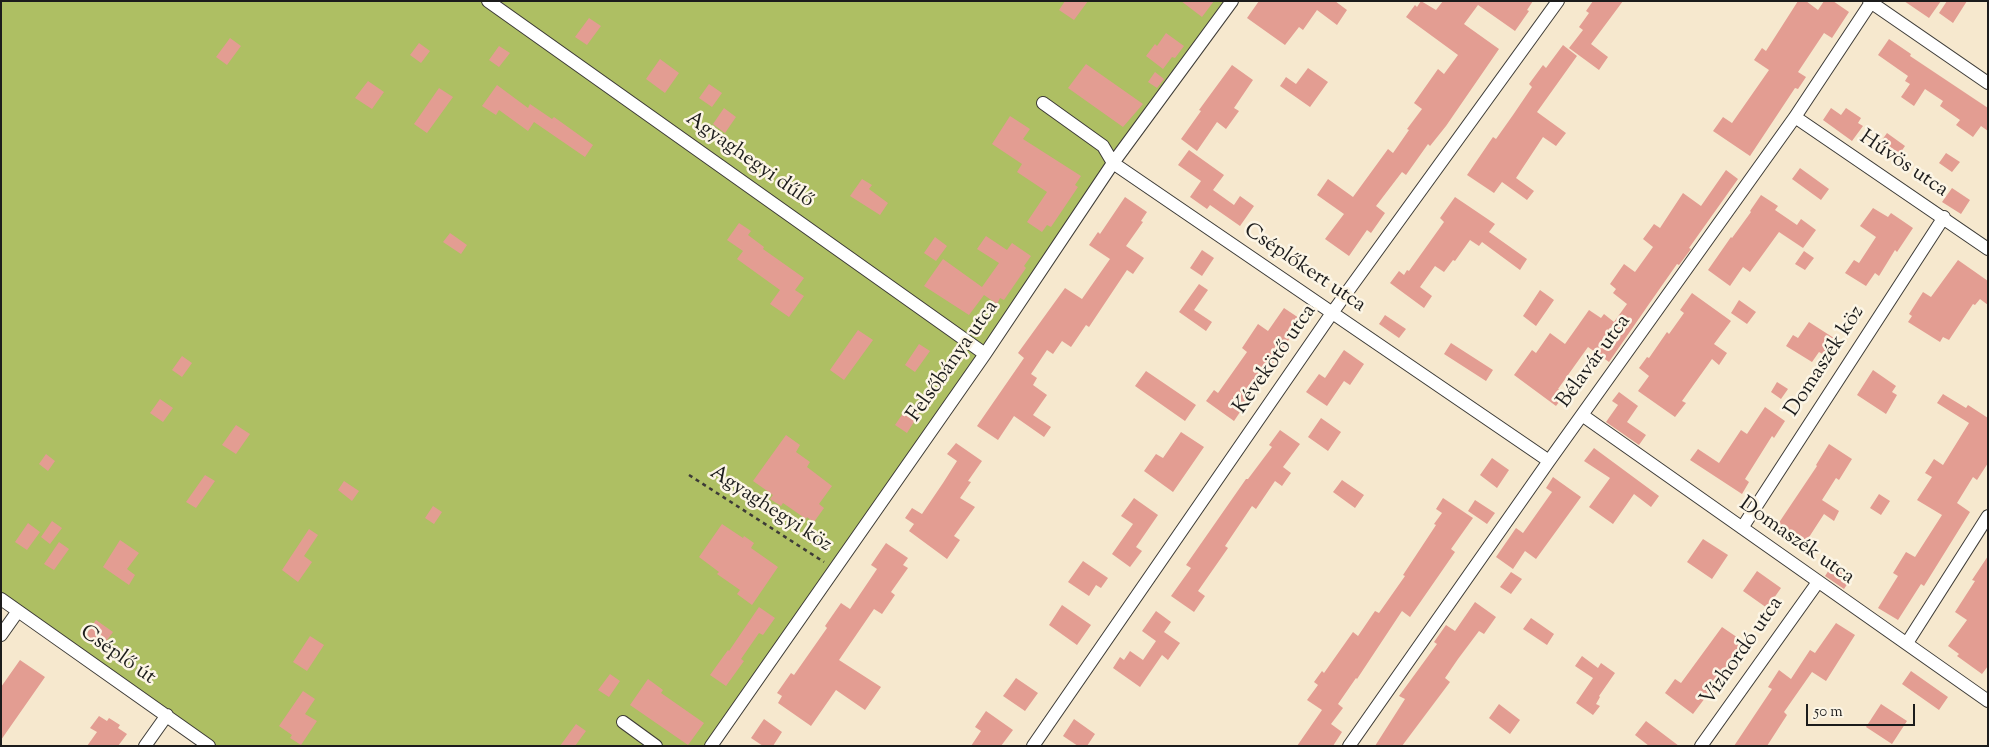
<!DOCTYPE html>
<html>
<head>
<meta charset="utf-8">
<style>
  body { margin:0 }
  #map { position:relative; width:1989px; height:747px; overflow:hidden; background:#f6e8ce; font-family:"Sorts Mill Goudy",serif }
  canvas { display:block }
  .frame { position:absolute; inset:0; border:2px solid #1c1c1c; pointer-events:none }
  .scale { position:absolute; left:1806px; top:704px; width:109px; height:22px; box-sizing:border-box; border:2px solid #1c1c1c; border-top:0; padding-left:6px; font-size:15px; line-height:18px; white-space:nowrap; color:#1c1c1c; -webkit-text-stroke:4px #fcf5e5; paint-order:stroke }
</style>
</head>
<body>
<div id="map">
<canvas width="1989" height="747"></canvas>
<div class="frame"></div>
<div class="scale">50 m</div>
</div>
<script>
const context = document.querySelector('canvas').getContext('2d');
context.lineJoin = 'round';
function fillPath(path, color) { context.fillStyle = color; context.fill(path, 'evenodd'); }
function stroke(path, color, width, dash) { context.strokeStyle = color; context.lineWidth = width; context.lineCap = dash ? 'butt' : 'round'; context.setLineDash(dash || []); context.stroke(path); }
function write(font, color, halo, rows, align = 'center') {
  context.font = font + ' "Sorts Mill Goudy",serif'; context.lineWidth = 5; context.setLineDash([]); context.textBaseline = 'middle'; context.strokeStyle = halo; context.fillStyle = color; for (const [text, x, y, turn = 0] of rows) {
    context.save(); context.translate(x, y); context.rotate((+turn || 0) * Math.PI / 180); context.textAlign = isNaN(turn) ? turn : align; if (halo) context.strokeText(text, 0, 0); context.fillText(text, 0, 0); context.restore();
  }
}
fillPath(new Path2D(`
  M1,1H1232L711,746H209L1,599Z`), '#aebf63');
fillPath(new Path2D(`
  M1065,1H1088L1074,20L1059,10Z
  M1181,1H1214L1202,17Z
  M1259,1H1335L1347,10L1337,25L1317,10L1303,30L1299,27L1285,45L1247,18Z
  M1421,1L1436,10L1443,1H1533L1527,10L1529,11L1515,31L1478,5L1464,24L1499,49L1446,126L1430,146L1428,144L1406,175L1402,172L1376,206L1385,213L1371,233L1367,230L1349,256L1325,239L1344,214L1317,195L1328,179L1353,197L1388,149L1393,153L1409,130L1407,129L1422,109L1414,103L1438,69L1444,74L1458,55L1406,17L1415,5L1417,7Z
  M1593,1H1623L1591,44L1608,57L1599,70L1569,48L1583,30L1579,27L1589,13L1586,11Z
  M1798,1H1806L1818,10L1824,1H1833L1849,12L1832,38L1824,33L1798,72L1806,77L1798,89L1795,88L1750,156L1713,131L1723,117L1732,123L1769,70L1754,60L1762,48L1766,51Z
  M1904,1H1941L1929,18Z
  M1947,1H1967L1953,23L1939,13Z
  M589,18L601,26L587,45L575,37Z
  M1166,33L1184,46L1175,58L1172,57L1163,69L1146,56L1155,44L1157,46Z
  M230,38L241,46L227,65L216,57Z
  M1889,39L1911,54L1910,56L1988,108V131L1981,126L1973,137L1956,125L1960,120L1940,106L1943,101L1925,89L1914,106L1901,97L1910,84L1905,81L1908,76L1878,55Z
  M419,43L430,51L421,63L410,55Z
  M1563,45L1577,56L1537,112L1566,133L1556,146L1543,137L1516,178L1534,191L1527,200L1502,182L1494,193L1467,175L1493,137L1496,139L1513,115L1532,87L1529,84L1543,65L1546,68Z
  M499,46L510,53L499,67L489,60Z
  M660,59L679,73L665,93L646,79Z
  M1086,64L1143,104L1123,127L1068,88Z
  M1232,65L1253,80L1234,108L1239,111L1226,129L1217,122L1197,151L1181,139L1201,111L1199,110Z
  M1308,68L1328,82L1310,107L1280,86L1286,77L1296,84Z
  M1155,72L1164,79L1157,88L1148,82Z
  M368,81L384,92L372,109L355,98Z
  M709,84L722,93L712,107L699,98Z
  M497,85L528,108L530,104L552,119L554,117L593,145L585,157L534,122L528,131L499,110L496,115L482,106Z
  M439,88L453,97L427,133L414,124Z
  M724,108L736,117L725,133L713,124Z
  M1831,108L1841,115L1846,108L1861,118L1858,123L1863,126L1852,141L1823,120Z
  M1010,116L1030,129L1023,139L1081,176L1075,185L1078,187L1051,227L1047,225L1042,232L1027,222L1047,192L1017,172L1022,164L992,144Z
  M1887,133L1905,146L1896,159L1877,147Z
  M1189,150L1224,175L1213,190L1234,205L1240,196L1254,206L1240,226L1210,205L1207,209L1190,197L1201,181L1178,165Z
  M1946,153L1960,162L1952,172L1939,163Z
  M1800,168L1829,189L1821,200L1792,179Z
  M1726,170L1738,179L1689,248L1691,249L1679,265L1677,264L1649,304L1609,362L1588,347L1558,389L1565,394L1556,406L1514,375L1532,350L1536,353L1550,333L1565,344L1589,310L1601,318L1604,314L1614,322L1627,304L1613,293L1616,289L1610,284L1624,264L1635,272L1653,247L1643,239L1654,224L1660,228L1683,193L1701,206Z
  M862,179L872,185L869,189L888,203L880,215L850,196Z
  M1952,188L1970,200L1961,214L1942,202Z
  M1761,195L1778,206L1775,210L1797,225L1801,219L1816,230L1803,248L1779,232L1750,272L1743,267L1730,286L1708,270L1731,237L1732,238L1751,212L1750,211Z
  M1125,197L1147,212L1141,221L1143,222L1126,246L1144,258L1133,274L1127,270L1089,327L1086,325L1071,347L1062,341L1053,354L1047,350L1031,374L1037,378L1033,385L1047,395L1033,415L1051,427L1044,437L1014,416L998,440L977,426L1024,358L1018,353L1065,288L1082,299L1110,259L1089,245L1098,232L1100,234Z
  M1455,197L1495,224L1489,232L1527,259L1520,270L1482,242L1479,246L1470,240L1455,261L1453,260L1444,272L1435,266L1420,287L1432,296L1424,308L1390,283L1399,271L1404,275L1407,270L1409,271L1444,222L1440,218Z
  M1873,208L1888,217L1891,213L1913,228L1897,252L1895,250L1879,276L1875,273L1866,286L1845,273L1854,260L1859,263L1876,237L1860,226Z
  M739,223L751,231L748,235L764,247L763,249L804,278L795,290L804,296L789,317L770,304L780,290L737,259L743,251L727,240Z
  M450,233L467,245L461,254L443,242Z
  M986,236L1007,250L1012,243L1031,256L1024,266L1026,268L1004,300L1000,298L997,304L984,295L969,315L924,286L943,259L982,287L999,263L977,249Z
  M935,237L947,246L936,261L924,253Z
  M1202,250L1214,258L1202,276L1190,268Z
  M1804,251L1814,258L1805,270L1795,264Z
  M1958,260L1988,281V305L1980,299L1975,305L1973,304L1949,340L1943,337L1940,342L1908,322L1912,316L1909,314L1923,292L1931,297Z
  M1199,284L1208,290L1194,310L1212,322L1206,331L1179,312Z
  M1540,290L1554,300L1536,326L1523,316Z
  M1692,293L1731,321L1714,344L1727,353L1719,365L1712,359L1682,401L1686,403L1675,417L1638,391L1649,376L1639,368L1647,357L1649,358L1667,332L1669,334L1684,313L1680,310Z
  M1739,300L1756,312L1747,324L1731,313Z
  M1284,308L1302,320L1234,421L1206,401L1214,390L1218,393L1247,352L1242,348L1258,324L1268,331Z
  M1385,315L1406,329L1399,338L1379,324Z
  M1809,322L1837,340L1826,356L1819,352L1812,362L1786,346L1793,335L1798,338Z
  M858,330L873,340L844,380L830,370Z
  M1451,343L1493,370L1486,381L1444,354Z
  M919,344L930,351L915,372L905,365Z
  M1344,350L1364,364L1350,385L1344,381L1327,406L1306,392L1319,374L1325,378Z
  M182,356L192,363L182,377L172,370Z
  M1873,370L1896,386L1892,392L1897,395L1886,414L1857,395Z
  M1146,371L1196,405L1185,421L1135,386Z
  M1777,382L1788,389L1781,399L1771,392Z
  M1619,392L1638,406L1627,422L1646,435L1639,445L1606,422L1618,405L1612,401Z
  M1943,394L1966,408L1968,405L1988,418V463L1977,480L1973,477L1957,503L1970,512L1924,586L1921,584L1898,620L1878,608L1898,576L1893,573L1906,552L1915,557L1942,515L1917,500L1932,477L1925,473L1934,459L1943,465L1969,423L1937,403Z
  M160,399L173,408L163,422L150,413Z
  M908,406L919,414L907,433L895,425Z
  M1765,407L1785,421L1774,438L1772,436L1745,479L1749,482L1742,494L1690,460L1698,449L1719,463L1741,430L1747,434Z
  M1321,418L1341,432L1328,451L1308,437Z
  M236,425L250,434L236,454L222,445Z
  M1280,430L1300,444L1283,467L1291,473L1282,486L1275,481L1256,509L1252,506L1225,546L1228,548L1198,591L1205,596L1194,612L1171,596L1191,568L1186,565L1246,479H1248L1272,447L1269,445Z
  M1181,432L1204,447L1173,492L1144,471L1156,454L1163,458Z
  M786,435L800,445L796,452L810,462L807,467L832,486L819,504L824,508L814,522L807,517L806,519L783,503L781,506L770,499L773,495L753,481Z
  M956,443L982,461L968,481L971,482L960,498L975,507L954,536L960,540L947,559L909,531L914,524L905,518L912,508L922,514L943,483L957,461L947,454Z
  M1829,444L1852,459L1839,480L1836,478L1822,500L1839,511L1834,521L1824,514L1802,548L1774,530L1817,466L1816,465Z
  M1594,448L1659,496L1651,507L1634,494L1613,524L1589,507L1610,478L1584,461Z
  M46,454L55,461L48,471L39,464Z
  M1492,458L1509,470L1497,488L1480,475Z
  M205,475L215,481L196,508L186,502Z
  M1553,477L1581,497L1536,559L1525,551L1513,569L1496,557L1516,528L1523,533L1552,492L1546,488Z
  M1342,480L1364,495L1355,508L1333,492Z
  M344,481L359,491L352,501L338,490Z
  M1879,494L1890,501L1881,515L1870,508Z
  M1134,498L1158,515L1136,547L1142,551L1130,567L1112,554L1133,524L1121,516Z
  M1443,498L1473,518L1451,549L1455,552L1410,617L1402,611L1357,679L1356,678L1338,704L1343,708L1331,724L1342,732L1333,746H1297L1322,710L1307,700L1318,685L1314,682L1322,671L1324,673L1353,632L1358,636L1375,611L1379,613L1405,576L1403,575L1436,525L1434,524L1442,513L1436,509Z
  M1475,500L1495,513L1487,524L1468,511Z
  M433,506L442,512L434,524L425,518Z
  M52,521L62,528L50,544L41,537Z
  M28,523L40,532L27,550L15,542Z
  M722,524L743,538L744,536L754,543L751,548L778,567L752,605L737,594L740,590L717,574L719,572L699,557Z
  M309,529L318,535L304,556L312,562L298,582L282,570Z
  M1703,539L1728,555L1712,579L1687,562Z
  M120,540L139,553L127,569L135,575L129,585L103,567Z
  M59,542L69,549L54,570L44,564Z
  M886,543L908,558L903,565L908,568L891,592L895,595L882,614L874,609L839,660L881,687L865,710L836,690L811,726L778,703L782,696L777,693L791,673L794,675L827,628L825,626L841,603L850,609L877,569L871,565Z
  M1988,556V666L1982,674L1957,656L1959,654L1948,646L1967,620L1955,612L1975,581L1972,580Z
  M1083,561L1108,578L1101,588L1096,585L1089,596L1068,582Z
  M1833,564L1852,577L1844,589L1825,576Z
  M1757,571L1781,588L1767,608L1743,591Z
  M1511,572L1522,579L1511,594L1500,587Z
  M1475,602L1496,617L1484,634L1479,631L1458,659L1445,678L1450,682L1402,746H1375L1405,699L1399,696L1437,644L1434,642L1446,625L1455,631Z
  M1062,605L1091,625L1077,645L1049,625Z
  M759,607L775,618L763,635L759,633L741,659L744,661L726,686L710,675L728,650L729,651Z
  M1156,611L1171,622L1164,632L1180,643L1168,660L1162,655L1140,687L1113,668L1120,657L1124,660L1130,651L1143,660L1156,641L1142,631Z
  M1531,618L1554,634L1547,645L1523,629Z
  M96,620L113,632L102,647L85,635Z
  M1836,623L1855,635L1826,681L1812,672L1784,712L1787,715L1767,746H1734L1772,689L1768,687L1779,670L1791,679L1810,650L1815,653Z
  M1722,627L1744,642L1720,676L1724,679L1714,692L1711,690L1693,714L1665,693L1675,679L1681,683Z
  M310,636L324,645L307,671L293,662Z
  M1582,656L1598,668L1601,663L1615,673L1599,696L1600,697L1596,704L1600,706L1593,715L1576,703L1593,678L1575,666Z
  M20,660L45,677L1,740V687Z
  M1911,671L1948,697L1939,710L1902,684Z
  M610,674L620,681L609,697L598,690Z
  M1016,678L1038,693L1025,711L1003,696Z
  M648,679L663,690L661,693L704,723L688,745L630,705Z
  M303,691L315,699L305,714L317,721L301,745L290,738L292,735L279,726Z
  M1499,704L1520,720L1510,734L1489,718Z
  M1881,704L1907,721L1892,744L1866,727Z
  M986,711L1013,730L1001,746H971L981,731L975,727Z
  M99,716L107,721L109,718L120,725L118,728L127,734L118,746H87L97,732L90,728Z
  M764,719L782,732L773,746H763L751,738Z
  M1074,719L1095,734L1087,746H1078L1063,736Z
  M1646,721L1679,746H1649L1635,735Z
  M576,724L586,731L575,746H560Z`), '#e39d92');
const street = new Path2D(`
  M488,1L985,354
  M1869,1L1988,83
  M1043,103L1103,146L1113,163L1549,461
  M1795,117L1988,249
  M1582,415L1988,701
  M1742,528L1944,217
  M1,599L209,746
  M1,635L18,611
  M1907,643L1988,516
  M623,722L656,746
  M145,746L167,715
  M711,746L985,354L1113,163L1232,1
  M1033,746L1332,313L1558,1
  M1349,746L1549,461L1795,117L1872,1
  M1701,746L1818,582`);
stroke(street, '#3d3b37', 14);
stroke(new Path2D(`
  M689,475L824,562`), '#3d3b37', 2.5, [4, 4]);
stroke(street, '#fff', 12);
write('21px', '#1c1c1c', '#fcf5e5', [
  ["Agyaghegyi dűlő",749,161,35],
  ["Hűvös utca",1903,165,34],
  ["Cséplőkert utca",1304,269,34],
  ["Kévekötő utca",1276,360,-55],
  ["Felsőbánya utca",954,362,-55],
  ["Bélavár utca",1595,362,-54],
  ["Domaszék köz",1826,362,-57],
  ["Agyaghegyi köz",770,510,33],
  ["Domaszék utca",1796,542,35],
  ["Vízhordó utca",1743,652,-55],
  ["Cséplő út",117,656,35]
]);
</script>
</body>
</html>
